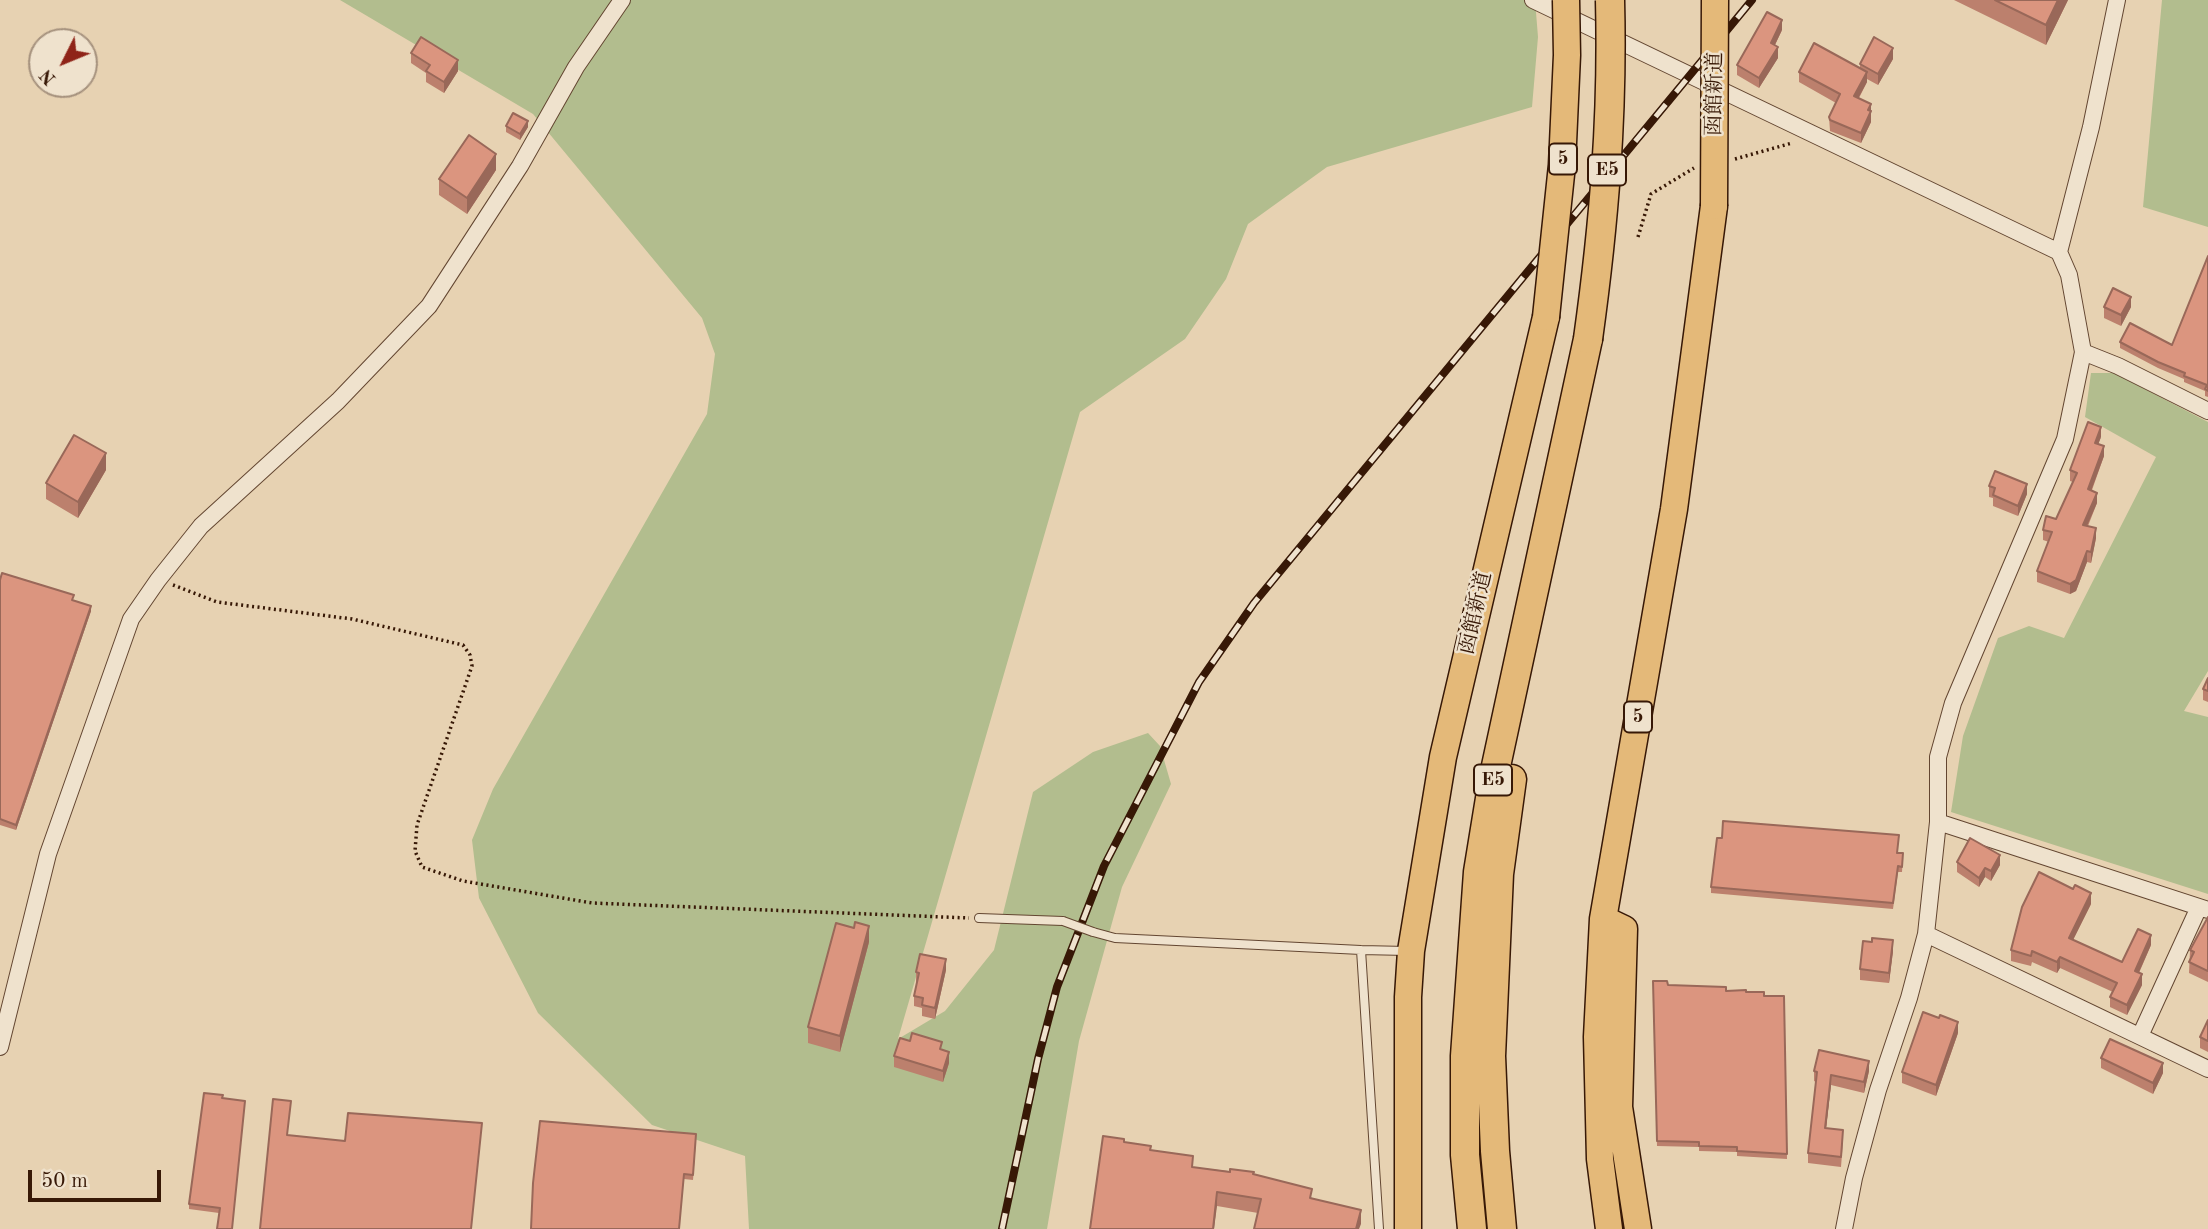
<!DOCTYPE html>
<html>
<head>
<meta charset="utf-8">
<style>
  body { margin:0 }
  #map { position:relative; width:2208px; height:1229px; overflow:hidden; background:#e7d2b2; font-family:"Old Standard TT",serif }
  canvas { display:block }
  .north { position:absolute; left:28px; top:28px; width:70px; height:70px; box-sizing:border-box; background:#efe2cd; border:2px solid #a5917d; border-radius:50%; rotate:227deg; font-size:19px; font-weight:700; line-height:28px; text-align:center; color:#371806 }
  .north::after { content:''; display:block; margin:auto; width:24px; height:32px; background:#8f2418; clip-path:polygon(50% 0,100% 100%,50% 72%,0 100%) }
  .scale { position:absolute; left:28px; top:1170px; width:133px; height:32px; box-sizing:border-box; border:4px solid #371806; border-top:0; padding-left:9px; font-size:21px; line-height:24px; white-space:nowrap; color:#371806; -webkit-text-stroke:5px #efe2cd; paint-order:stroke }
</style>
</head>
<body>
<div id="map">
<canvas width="2208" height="1229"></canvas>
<div class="north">N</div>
<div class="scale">50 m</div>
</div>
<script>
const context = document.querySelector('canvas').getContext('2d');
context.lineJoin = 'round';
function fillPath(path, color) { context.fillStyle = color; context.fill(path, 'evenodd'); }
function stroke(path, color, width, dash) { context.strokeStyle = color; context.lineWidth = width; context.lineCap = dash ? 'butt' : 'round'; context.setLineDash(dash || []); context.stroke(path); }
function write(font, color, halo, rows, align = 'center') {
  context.font = font + ' "Old Standard TT","Noto Serif JP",serif'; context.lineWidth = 5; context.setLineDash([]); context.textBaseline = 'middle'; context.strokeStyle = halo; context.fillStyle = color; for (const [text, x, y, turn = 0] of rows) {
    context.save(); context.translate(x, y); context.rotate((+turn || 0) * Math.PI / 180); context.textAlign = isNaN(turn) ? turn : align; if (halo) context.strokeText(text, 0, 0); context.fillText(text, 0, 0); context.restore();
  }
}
fillPath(new Path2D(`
  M340,0H1535L1538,37L1532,107L1327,167L1248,224L1226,279L1185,339L1080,412L898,1039L945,1011L994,950L1033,792L1093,752L1148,733L1160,746L1171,784L1122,887L1079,1041L1047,1229H749L745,1156L652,1125L538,1013L479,898L472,840L493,789L707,414L715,354L702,318L533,114Z
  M2162,0H2208V227L2143,207Z
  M2091,373H2114L2208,422V671L2184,711L2208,717V894L1951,812L1963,736L1998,638L2029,626L2064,638L2156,457L2085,417Z`), '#b2bd8e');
const service = new Path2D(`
  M979,918L1063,921
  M1093,932L1115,938L1361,950L1407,951
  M1361,950L1379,1229`);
const minor = new Path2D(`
  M1533,0L2059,252
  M2083,352L2118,366L2208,411
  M1938,822L2208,910
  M1926,934L2208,1069
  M2140,1036L2199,907
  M0,1047L48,854L131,619L158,580L201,526L338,401L429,306L520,166L576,67L622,0
  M1844,1229L1854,1178L1878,1090L1909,998L1926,934L1938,822V757L1953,703L2065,439L2083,352L2069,275L2059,252L2091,127L2117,0`);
const trunk = new Path2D(`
  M1603,919L1624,929L1619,1107L1638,1229
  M1408,1229V997L1411,951L1443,757L1546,317
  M1609,1229L1600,1159L1597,1037L1603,919L1674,509L1714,206`);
const motorway = new Path2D(`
  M1472,1229L1465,1155V1056L1478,872L1493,780L1588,339
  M1502,1229L1495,1151L1491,1056L1499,874L1512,779`);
stroke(service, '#634631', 10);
stroke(minor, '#634631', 18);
stroke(trunk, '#371806', 29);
stroke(motorway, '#371806', 31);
stroke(new Path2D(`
  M1735,159L1792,143
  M1638,237L1651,194L1694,168
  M173,585L217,602L352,619L463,645L470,655L472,666L417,825L415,851L422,867L463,881L592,903L969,918`), '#371806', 3.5, [2, 3.5]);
stroke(service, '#efe2cd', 8);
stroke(minor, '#efe2cd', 16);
stroke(trunk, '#e4b979', 26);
stroke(motorway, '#e4b979', 28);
const rail = new Path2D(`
  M1002,1229L1038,1059L1057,987L1104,866L1199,682L1254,603L1752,0`);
stroke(rail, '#371806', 8);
stroke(rail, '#efe2cd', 5, [16]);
const serviceBridge = new Path2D(`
  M1063,921L1093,932`);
const trunkBridge = new Path2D(`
  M1714,206L1715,0
  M1546,317L1562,165L1567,55L1566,0`);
const motorwayBridge = new Path2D(`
  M1588,339C1604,224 1613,116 1610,0`);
stroke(serviceBridge, '#634631', 10, []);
stroke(trunkBridge, '#371806', 29, []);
stroke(motorwayBridge, '#371806', 31, []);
stroke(serviceBridge, '#efe2cd', 8);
stroke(trunkBridge, '#e4b979', 26);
stroke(motorwayBridge, '#e4b979', 28);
fillPath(new Path2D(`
  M1954,0H2068L2046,45Z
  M1782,30L1775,45L1778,58L1759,88L1737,75V65Z
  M411,53L458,71L444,93L426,82V73L411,63Z
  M1893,59L1878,85L1867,79V82L1859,98L1871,104V122L1861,143L1830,131L1829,117L1836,103L1799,82V72L1860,68V64Z
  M506,126L528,127L520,140L506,132Z
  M496,170L467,214L439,195V179Z
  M2208,256V397L2205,396V391L2184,382V379L2158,368L2120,348V342L2172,345Z
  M2104,307H2131L2121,326L2104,318Z
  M2101,437L2098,444L2104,456L2092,490L2097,503L2088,526L2096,538L2091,563L2087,562L2076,591L2070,594L2037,582V571L2049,542L2043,540V530L2056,519L2073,482L2070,481V470Z
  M106,470L78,518L46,499V483Z
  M1989,486L2027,494L2018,516L1993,506V498L1989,497Z
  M0,580L74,600L91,611L16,830L0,825Z
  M2208,678V702L2203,700V689Z
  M1898,853H1903L1902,872H1898L1893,909L1711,893V887Z
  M1957,862L2000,865L1991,881L1985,877L1979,887L1957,872Z
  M2091,904L2073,940L2122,962L2151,945L2139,973L2142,985L2127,1015L2110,1007V997L2113,992L2060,968L2057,973L2032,962L2031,966L2011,961V950Z
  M2208,917V982L2189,973L2190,950Z
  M869,942L840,1052L808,1043V1027Z
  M1893,951L1889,983L1860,980V969Z
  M946,970L935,1019L922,1016V1008L914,1006V996L917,983H916V972Z
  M1653,981L1668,985L1746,992L1764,996H1784L1787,1159L1737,1156V1152L1699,1151V1147L1657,1146Z
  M2208,1020V1052L2200,1048V1037Z
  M1958,1033L1936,1096L1902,1083V1072Z
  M942,1050L949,1063L943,1082L894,1067V1056Z
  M2101,1058L2163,1073L2153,1094L2101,1068Z
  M1814,1071H1869L1864,1093L1831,1085L1826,1128L1843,1141L1841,1167L1808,1163V1153L1816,1082L1814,1081Z
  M222,1098L245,1106L219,1213L189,1209V1204Z
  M696,1140L693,1180L684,1179L531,1229Z
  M1124,1142L1151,1150L1193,1167L1254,1174L1312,1198L1361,1224L1258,1213L1217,1206Z`), '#bc806d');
fillPath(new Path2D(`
  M2058,0H2068L2046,45V25Z
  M1782,20V30L1771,53V43Z
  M1778,47V58L1759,88V78Z
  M1893,48V59L1878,85V74Z
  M458,60V71L444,93V82Z
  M1867,72V82L1854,106V96Z
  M1871,104V122L1861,143V133Z
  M528,121V127L520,140V134Z
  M496,154V170L467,214V198Z
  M2131,297V307L2121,326V315Z
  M2101,427V437L2095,453V443Z
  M2104,446V456L2088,499V489Z
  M106,453V470L78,518V502Z
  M2027,484V494L2018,516V506Z
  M2097,493V503L2083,535V525Z
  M2096,528V538L2091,563V552Z
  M2087,551V562L2076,591L2070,594V584Z
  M91,606V611L16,830V825Z
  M2000,855V865L1991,881V871Z
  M1985,868V877L1979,887V878Z
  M2091,893V904L2069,948V938Z
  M869,926V942L840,1052V1036Z
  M2151,935V945L2135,981V971Z
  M1893,940V951L1889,983V973Z
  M2060,957V968L2057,973V962Z
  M946,959V970L935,1019V1008Z
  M2142,974V985L2127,1015V1005Z
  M1958,1022V1033L1936,1096V1085Z
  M949,1052V1063L943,1082V1071Z
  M1869,1061V1071L1864,1093V1082Z
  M2163,1063V1073L2153,1094V1083Z
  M1831,1075V1085L1825,1139V1128Z
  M1217,1192V1206L1214,1229H1213Z
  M1361,1210V1224L1359,1229H1356Z`), '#996859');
const building = new Path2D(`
  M1995,0H2058L2046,25Z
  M1767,12L1782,20L1771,43L1778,47L1759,78L1737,65Z
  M421,37L458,60L444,82L426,71L430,65L411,53Z
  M1874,37L1893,48L1878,74L1860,64Z
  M1814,43L1867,72L1854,96L1871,104L1868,110L1871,111L1861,133L1830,120L1829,117L1840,94L1799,72Z
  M513,113L528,121L520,134L506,126Z
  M469,135L496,154L467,198L439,179Z
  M2208,256V391L2205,389L2207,385L2184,376L2185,373L2158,362L2120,342L2130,323L2172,345Z
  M2113,288L2131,297L2121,315L2104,307Z
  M2088,422L2101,427L2095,443L2104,446L2088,489L2097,493L2083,525L2096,528L2091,552L2087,551L2076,580L2070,584L2037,571L2052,532L2043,530L2046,516L2056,519L2077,473L2070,470Z
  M74,435L106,453L78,502L46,483Z
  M1995,471L2027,484L2018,506L1993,495L1995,488L1989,486Z
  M2,573L74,595L72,600L91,606L16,825L0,819V580Z
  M2208,678V691L2203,689Z
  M1723,821L1899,835L1897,853H1903L1902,867L1898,866L1893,903L1711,887L1717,838H1722Z
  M1970,838L2000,855L1991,871L1985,868L1979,878L1957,862Z
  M2039,872L2073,889L2075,885L2091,893L2069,938L2122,962L2138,929L2151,935L2135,971L2142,974L2127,1005L2110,997L2117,983L2060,957L2057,962L2032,951L2031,956L2011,950L2022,907Z
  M2208,917V971L2189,962L2194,952L2190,950Z
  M855,922L869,926L840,1036L808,1027L836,923L854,928Z
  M1872,938L1893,940L1889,973L1860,969L1863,941L1872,942Z
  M920,954L946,959L935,1008L922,1005L923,998L914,996L919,973L916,972Z
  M1653,981H1667L1668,985L1726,987V991L1746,990V992H1764V996H1784L1787,1154L1737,1151V1147L1699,1146V1142L1657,1141Z
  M1923,1012L1939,1018L1940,1015L1958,1022L1936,1085L1902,1072Z
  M2208,1020V1041L2200,1037Z
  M912,1033L942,1042L940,1049L949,1052L943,1071L894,1056L900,1038L910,1041Z
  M2110,1039L2163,1063L2153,1083L2101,1058Z
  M1819,1050L1869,1061L1864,1082L1831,1075L1825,1128L1843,1130L1841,1157L1808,1153L1817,1072L1814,1071Z
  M204,1093L223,1095L222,1098L245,1101L232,1229H217L220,1208L189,1204Z
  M273,1099L291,1101L287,1135L345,1141L348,1113L482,1123L471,1229H260Z
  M540,1121L696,1134L693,1175L684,1174L679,1229H531L533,1183Z
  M1103,1136L1124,1139V1142L1151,1146L1150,1150L1193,1156L1192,1167L1230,1172V1169L1254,1172L1253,1174L1312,1189L1310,1198L1361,1210L1356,1229H1254L1261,1199L1217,1192L1213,1229H1090Z`);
fillPath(building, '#db957f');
stroke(building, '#996859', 2);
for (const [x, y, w] of [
  [1563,159,28],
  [1607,170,38],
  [1638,717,28],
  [1493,780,38]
]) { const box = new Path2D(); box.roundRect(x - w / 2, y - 15.5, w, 31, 5); context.fillStyle = '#efe2cd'; context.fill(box); stroke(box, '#371806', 2); }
write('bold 19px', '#371806', null, [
  ["5",1563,159],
  ["E5",1607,170],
  ["5",1638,717],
  ["E5",1493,780]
]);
write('21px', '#371806', '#efe2cd', [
  ["函館新道",1715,94,-89],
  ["函館新道",1476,613,-77]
]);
</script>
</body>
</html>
